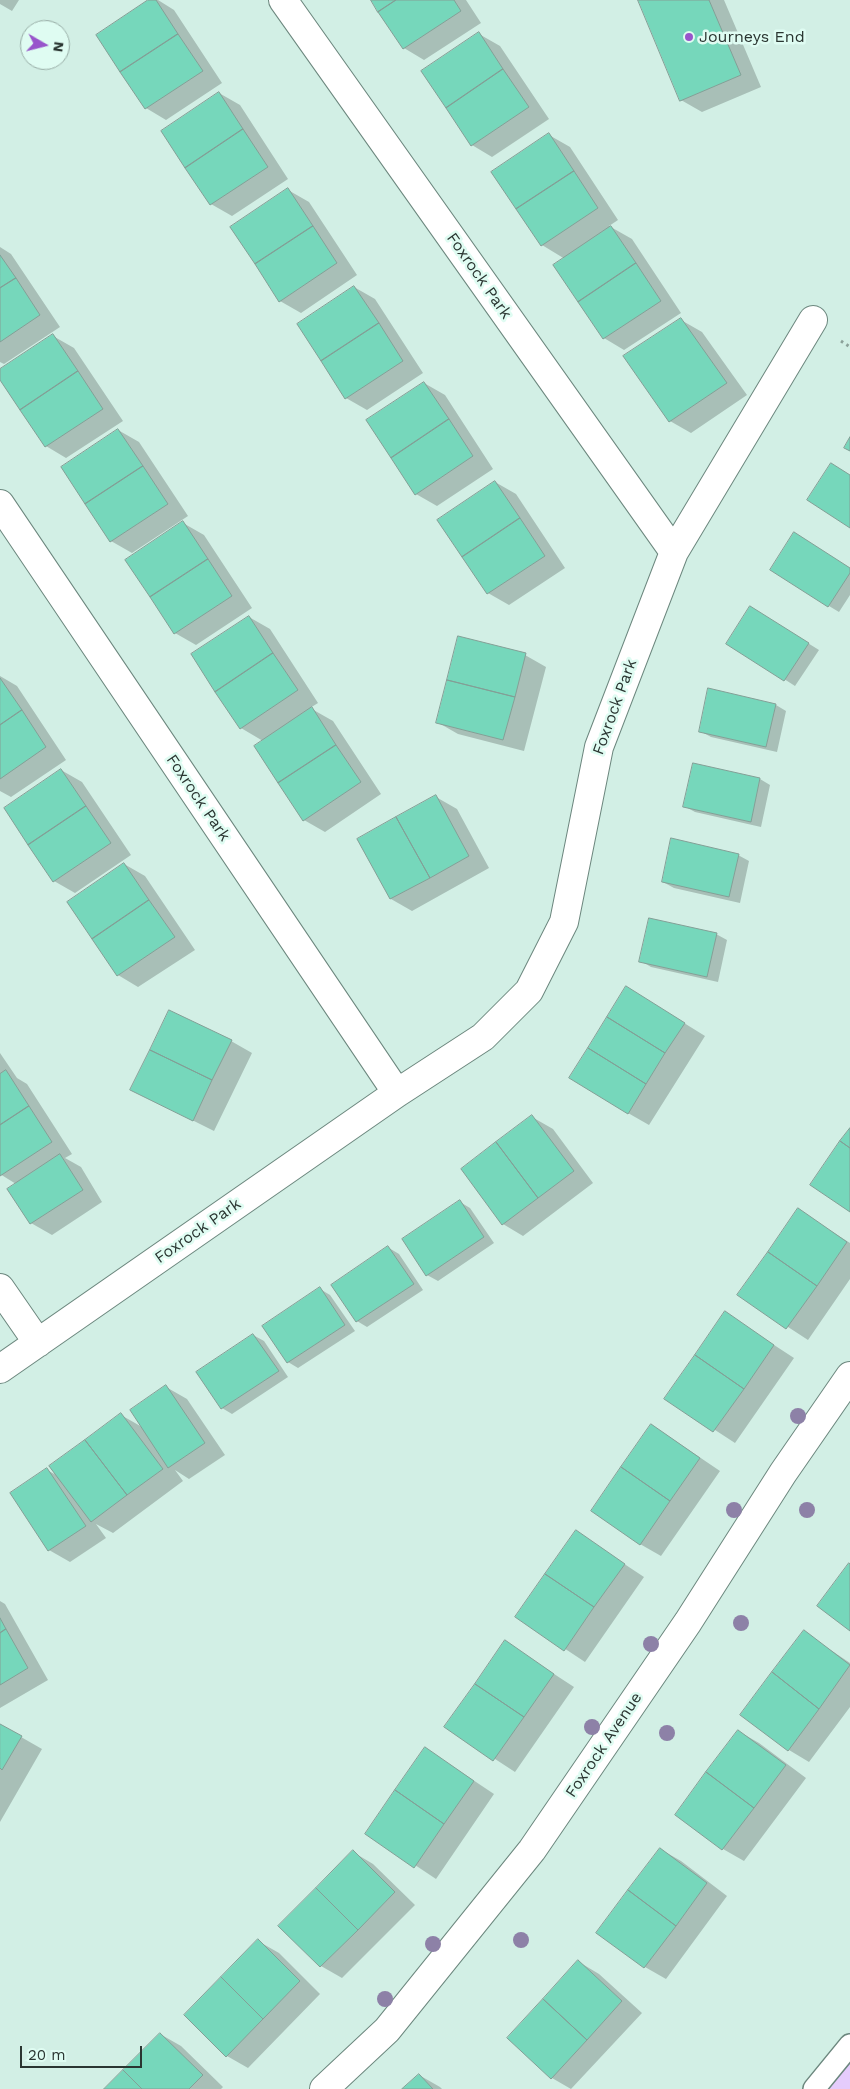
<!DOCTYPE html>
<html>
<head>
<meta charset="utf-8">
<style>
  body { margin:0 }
  #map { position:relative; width:850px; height:2089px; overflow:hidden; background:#d2efe5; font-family:"Work Sans",sans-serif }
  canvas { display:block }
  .north { position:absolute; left:20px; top:20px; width:50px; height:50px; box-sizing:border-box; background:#dffcf2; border:1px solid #97aca5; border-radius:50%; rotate:98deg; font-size:14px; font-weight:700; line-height:20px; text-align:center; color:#2a3531 }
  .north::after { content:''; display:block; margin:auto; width:18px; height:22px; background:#9855cb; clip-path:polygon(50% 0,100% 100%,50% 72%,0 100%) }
  .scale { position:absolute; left:20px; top:2046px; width:122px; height:22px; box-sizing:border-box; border:2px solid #2a3531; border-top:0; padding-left:6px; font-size:15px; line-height:18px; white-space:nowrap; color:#2a3531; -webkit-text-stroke:4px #dffcf2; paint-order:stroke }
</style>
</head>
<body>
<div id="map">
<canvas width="850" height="2089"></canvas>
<div class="north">N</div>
<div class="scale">20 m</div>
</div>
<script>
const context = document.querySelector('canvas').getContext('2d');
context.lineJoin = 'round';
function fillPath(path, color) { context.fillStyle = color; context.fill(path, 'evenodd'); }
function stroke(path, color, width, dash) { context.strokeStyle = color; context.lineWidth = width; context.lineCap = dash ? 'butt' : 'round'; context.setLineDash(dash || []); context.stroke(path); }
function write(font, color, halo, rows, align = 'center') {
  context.font = font + ' "Work Sans",sans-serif'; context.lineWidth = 5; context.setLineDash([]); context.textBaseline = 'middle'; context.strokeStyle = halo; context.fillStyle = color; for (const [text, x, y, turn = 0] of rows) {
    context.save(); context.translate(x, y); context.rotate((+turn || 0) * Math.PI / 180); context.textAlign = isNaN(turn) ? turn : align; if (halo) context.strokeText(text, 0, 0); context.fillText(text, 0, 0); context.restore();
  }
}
fillPath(new Path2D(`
  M850,2032V2089H806Z`), '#e5ccfc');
fillPath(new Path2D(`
  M0,0H19L12,11L0,4Z
  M150,0H158L174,10L222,83L166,120L146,108Z
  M372,0H466L481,23L424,60L404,48Z
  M639,0H724L761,87L702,112L681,100Z
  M479,34L500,46L549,119L492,157L472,145Z
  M219,93L240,105L288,179L232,216L211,204Z
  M549,135L570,147L618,220L609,226L632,239L681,313L624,350L604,338L565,259L542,245Z
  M288,190L309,202L357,275L301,313L280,301Z
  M0,247L11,254L60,327L4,364L0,362Z
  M354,287L375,299L423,373L367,410L346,398Z
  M681,320L702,332L747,395L691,433L670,421Z
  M53,336L74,348L123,421L66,458L46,446L0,377V371Z
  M424,383L445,395L493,469L437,506L416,494Z
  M118,430L139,442L188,516L132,553L111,541Z
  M495,482L516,494L565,568L509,605L488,593Z
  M183,523L204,535L252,608L196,645L175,633L127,560Z
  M850,568V595L839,612L829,606Z
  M761,614L819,650L795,686L728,643Z
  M249,617L270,629L318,703L310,708L333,721L381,794L325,832L304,820L263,741L241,728Z
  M525,655L546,667L524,751L458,734L437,722Z
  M0,676L17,686L66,760L11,797L0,791Z
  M709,690L776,705L786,711L777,752L711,737L700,731Z
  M694,764L760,779L770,785L761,827L695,812L684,806Z
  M61,770L82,782L131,855L75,893L54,881Z
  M436,797L457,809L489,868L412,911L391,899L359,839Z
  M738,855L749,861L740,903L674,888L663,882Z
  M124,864L145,876L195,950L138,987L118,975Z
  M716,934L727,940L718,982L651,967L641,961Z
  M647,1000L705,1036L649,1125L628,1113Z
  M231,1041L252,1053L214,1131L132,1090Z
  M0,1053L17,1078L27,1084L72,1154L65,1158L81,1167L102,1202L52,1235L31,1223L16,1184L0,1174Z
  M532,1117L553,1129L593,1183L523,1236L503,1224Z
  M460,1202L470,1208L494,1243L438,1281L427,1275Z
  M798,1210L850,1243V1279L808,1340L739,1295Z
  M389,1248L399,1254L423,1290L367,1327L357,1321Z
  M320,1289L330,1295L355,1331L298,1368L288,1362L264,1326Z
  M725,1313L794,1358L735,1443L666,1398Z
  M253,1335L264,1341L288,1377L232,1414L222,1408Z
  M166,1387L187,1399L225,1455L189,1479L175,1470L183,1481L113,1533L96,1524L106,1538L70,1562L49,1550L47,1470L58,1476L121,1415L142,1427Z
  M652,1425L720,1471L661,1556L640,1544Z
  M576,1532L644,1577L585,1662L517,1617Z
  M0,1601L5,1604L48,1680L0,1708Z
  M804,1632L850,1663V1707L809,1762L789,1750Z
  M505,1642L574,1687L515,1772L446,1727Z
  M0,1725L42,1749L0,1822Z
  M738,1731L759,1743L806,1778L744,1861L723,1849L677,1814Z
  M425,1748L494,1794L436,1879L367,1833Z
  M660,1849L681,1861L727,1896L666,1979L645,1967L598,1932Z
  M353,1852L373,1864L415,1905L342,1978L321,1966L280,1926Z
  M258,1941L279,1953L320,1994L248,2068L227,2056Z
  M579,1962L599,1974L642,2013L571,2089L552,2078Z
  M160,2034L181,2046L223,2087L221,2089H106Z
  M419,2075L440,2087L442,2089H404Z`), '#0003');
const building = new Path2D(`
  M148,0H156L178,34L120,72L96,35Z
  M371,0H396L378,12Z
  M396,0H454L461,11L403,49L378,12Z
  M638,0H709L741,75L680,101Z
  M479,32L503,69L446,108L421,71Z
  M178,34L203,71L145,109L120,72Z
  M503,69L529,107L471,146L446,108Z
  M219,92L243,129L185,168L161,131Z
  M243,129L268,167L210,205L185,168Z
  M549,133L574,171L516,209L491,172Z
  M574,171L598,208L541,246L516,209Z
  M288,188L313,226L255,264L230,227Z
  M313,226L337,263L279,302L255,264Z
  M611,226L636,263L578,302L553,265Z
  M0,255L16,278L0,288Z
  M636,263L661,301L603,339L578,302Z
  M16,278L40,315L0,342V288Z
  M354,286L379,323L321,361L297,324Z
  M681,318L727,383L669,422L623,356Z
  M379,323L403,361L345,399L321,361Z
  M53,334L78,371L20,410L0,380V369Z
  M78,371L103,409L45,447L20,410Z
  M424,382L449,419L391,458L366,420Z
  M449,419L473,456L415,495L391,458Z
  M118,429L143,466L85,504L61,467Z
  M850,437V451L844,448Z
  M831,463L850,475V528L807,500Z
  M143,466L168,504L110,542L85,504Z
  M495,481L520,518L462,557L437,520Z
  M520,518L545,556L487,594L462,557Z
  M183,521L208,559L150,597L125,560Z
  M794,532L850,568V573L828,607L770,570Z
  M208,559L232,596L174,634L150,597Z
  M750,606L809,643L784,681L726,644Z
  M249,616L273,653L215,692L191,654Z
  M458,636L526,653L515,697L447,680Z
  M273,653L298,690L240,729L215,692Z
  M0,678L22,710L0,725Z
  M447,680L515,697L503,740L436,723Z
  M708,688L776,704L766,747L699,732Z
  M312,707L336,745L278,783L254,746Z
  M22,710L46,747L0,779V725Z
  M336,745L361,782L303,821L278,783Z
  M693,763L760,778L751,822L683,807Z
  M61,769L86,806L28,845L4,808Z
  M436,795L469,856L430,878L396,817Z
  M86,806L111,843L53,882L28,845Z
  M396,817L430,878L390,899L357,839Z
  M671,838L739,854L729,897L662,882Z
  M124,863L149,900L92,939L67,902Z
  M149,900L175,937L117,976L92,939Z
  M649,918L717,933L707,977L639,962Z
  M626,986L685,1023L665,1053L607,1017Z
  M169,1010L232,1040L212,1080L150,1050Z
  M607,1017L665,1053L646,1084L588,1048Z
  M588,1048L646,1084L628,1114L569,1078Z
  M150,1050L212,1080L193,1121L130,1090Z
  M6,1070L29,1106L0,1125V1074Z
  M29,1106L52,1142L0,1176V1125Z
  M532,1115L574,1171L538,1198L496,1142Z
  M850,1128V1148L840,1141Z
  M840,1141L850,1148V1212L810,1185Z
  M496,1142L538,1198L502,1225L461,1169Z
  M60,1154L83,1190L30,1224L7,1189Z
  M460,1200L484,1237L426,1276L402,1239Z
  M798,1208L847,1242L817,1286L768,1252Z
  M388,1246L414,1284L356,1322L331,1285Z
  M768,1252L817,1286L786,1329L737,1295Z
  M320,1287L345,1325L287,1363L262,1326Z
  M725,1311L774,1345L744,1389L695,1355Z
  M253,1334L279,1371L221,1409L196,1372Z
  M695,1355L744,1389L713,1432L664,1399Z
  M166,1385L205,1443L168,1468L130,1410Z
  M121,1413L163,1469L127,1495L85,1440Z
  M651,1424L700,1458L670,1501L621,1467Z
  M85,1440L127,1495L91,1522L49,1466Z
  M621,1467L670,1501L640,1545L591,1511Z
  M47,1468L86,1526L48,1551L10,1493Z
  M576,1530L625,1564L594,1607L545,1574Z
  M849,1563L850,1564V1631L817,1606Z
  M545,1574L594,1607L564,1651L515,1617Z
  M0,1618L6,1629L0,1633Z
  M6,1629L28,1668L0,1685V1633Z
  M804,1630L850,1665L819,1709L772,1672Z
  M505,1640L554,1674L524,1717L475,1684Z
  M772,1672L819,1709L788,1751L740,1715Z
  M475,1684L524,1717L493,1761L444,1727Z
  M0,1724L22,1736L2,1770L0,1768Z
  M738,1730L786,1765L754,1808L706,1772Z
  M425,1747L474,1781L444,1824L395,1790Z
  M706,1772L754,1808L722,1850L675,1815Z
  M395,1790L444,1824L414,1868L365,1834Z
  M660,1848L707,1883L676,1926L628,1890Z
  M353,1850L395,1892L358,1930L316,1888Z
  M316,1888L358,1930L320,1967L278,1926Z
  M628,1890L676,1926L644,1968L596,1933Z
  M258,1939L300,1981L263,2019L221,1977Z
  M578,1960L622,2001L587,2040L543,1999Z
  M221,1977L263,2019L226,2057L184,2015Z
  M543,1999L587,2040L551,2079L507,2038Z
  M160,2033L203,2075L189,2089H142L123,2070Z
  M123,2070L142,2089H104Z
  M419,2074L433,2089H402Z`);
fillPath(building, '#76d7bb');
stroke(building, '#839f96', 1);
const service = new Path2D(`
  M814,2089L850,2045`);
const minor = new Path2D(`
  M283,0L674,552
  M0,504L397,1093
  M0,1288L38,1343
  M0,1369L397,1093L483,1037L529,991L564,922L599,747L674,552L813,320
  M324,2089L387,2030L532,1850L688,1622L783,1473L850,1376`);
stroke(service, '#6c877e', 24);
stroke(minor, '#6c877e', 30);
stroke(new Path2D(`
  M841,341L850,347`), '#8ba199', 3, [2.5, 4]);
stroke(service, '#fff', 21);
stroke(minor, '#fff', 28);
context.fillStyle = '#8d81a7';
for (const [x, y] of [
  [798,1416],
  [734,1510],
  [807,1510],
  [741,1623],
  [651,1644],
  [592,1727],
  [667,1733],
  [521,1940],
  [433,1944],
  [385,1999]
]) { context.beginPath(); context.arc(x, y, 8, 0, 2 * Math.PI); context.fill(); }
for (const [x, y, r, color] of [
  [689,37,5,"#9855cb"]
]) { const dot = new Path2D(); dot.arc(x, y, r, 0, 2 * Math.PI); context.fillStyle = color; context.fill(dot); stroke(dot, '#dffcf2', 2); }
write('16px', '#2a3531', '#dffcf2', [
  ["Journeys End",699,37]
], 'left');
write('16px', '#2a3531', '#dffcf2', [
  ["Foxrock Park",479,276,55],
  ["Foxrock Park",615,707,-70],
  ["Foxrock Park",198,798,56],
  ["Foxrock Park",198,1231,-35],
  ["Foxrock Avenue",604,1745,-56]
]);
</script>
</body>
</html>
